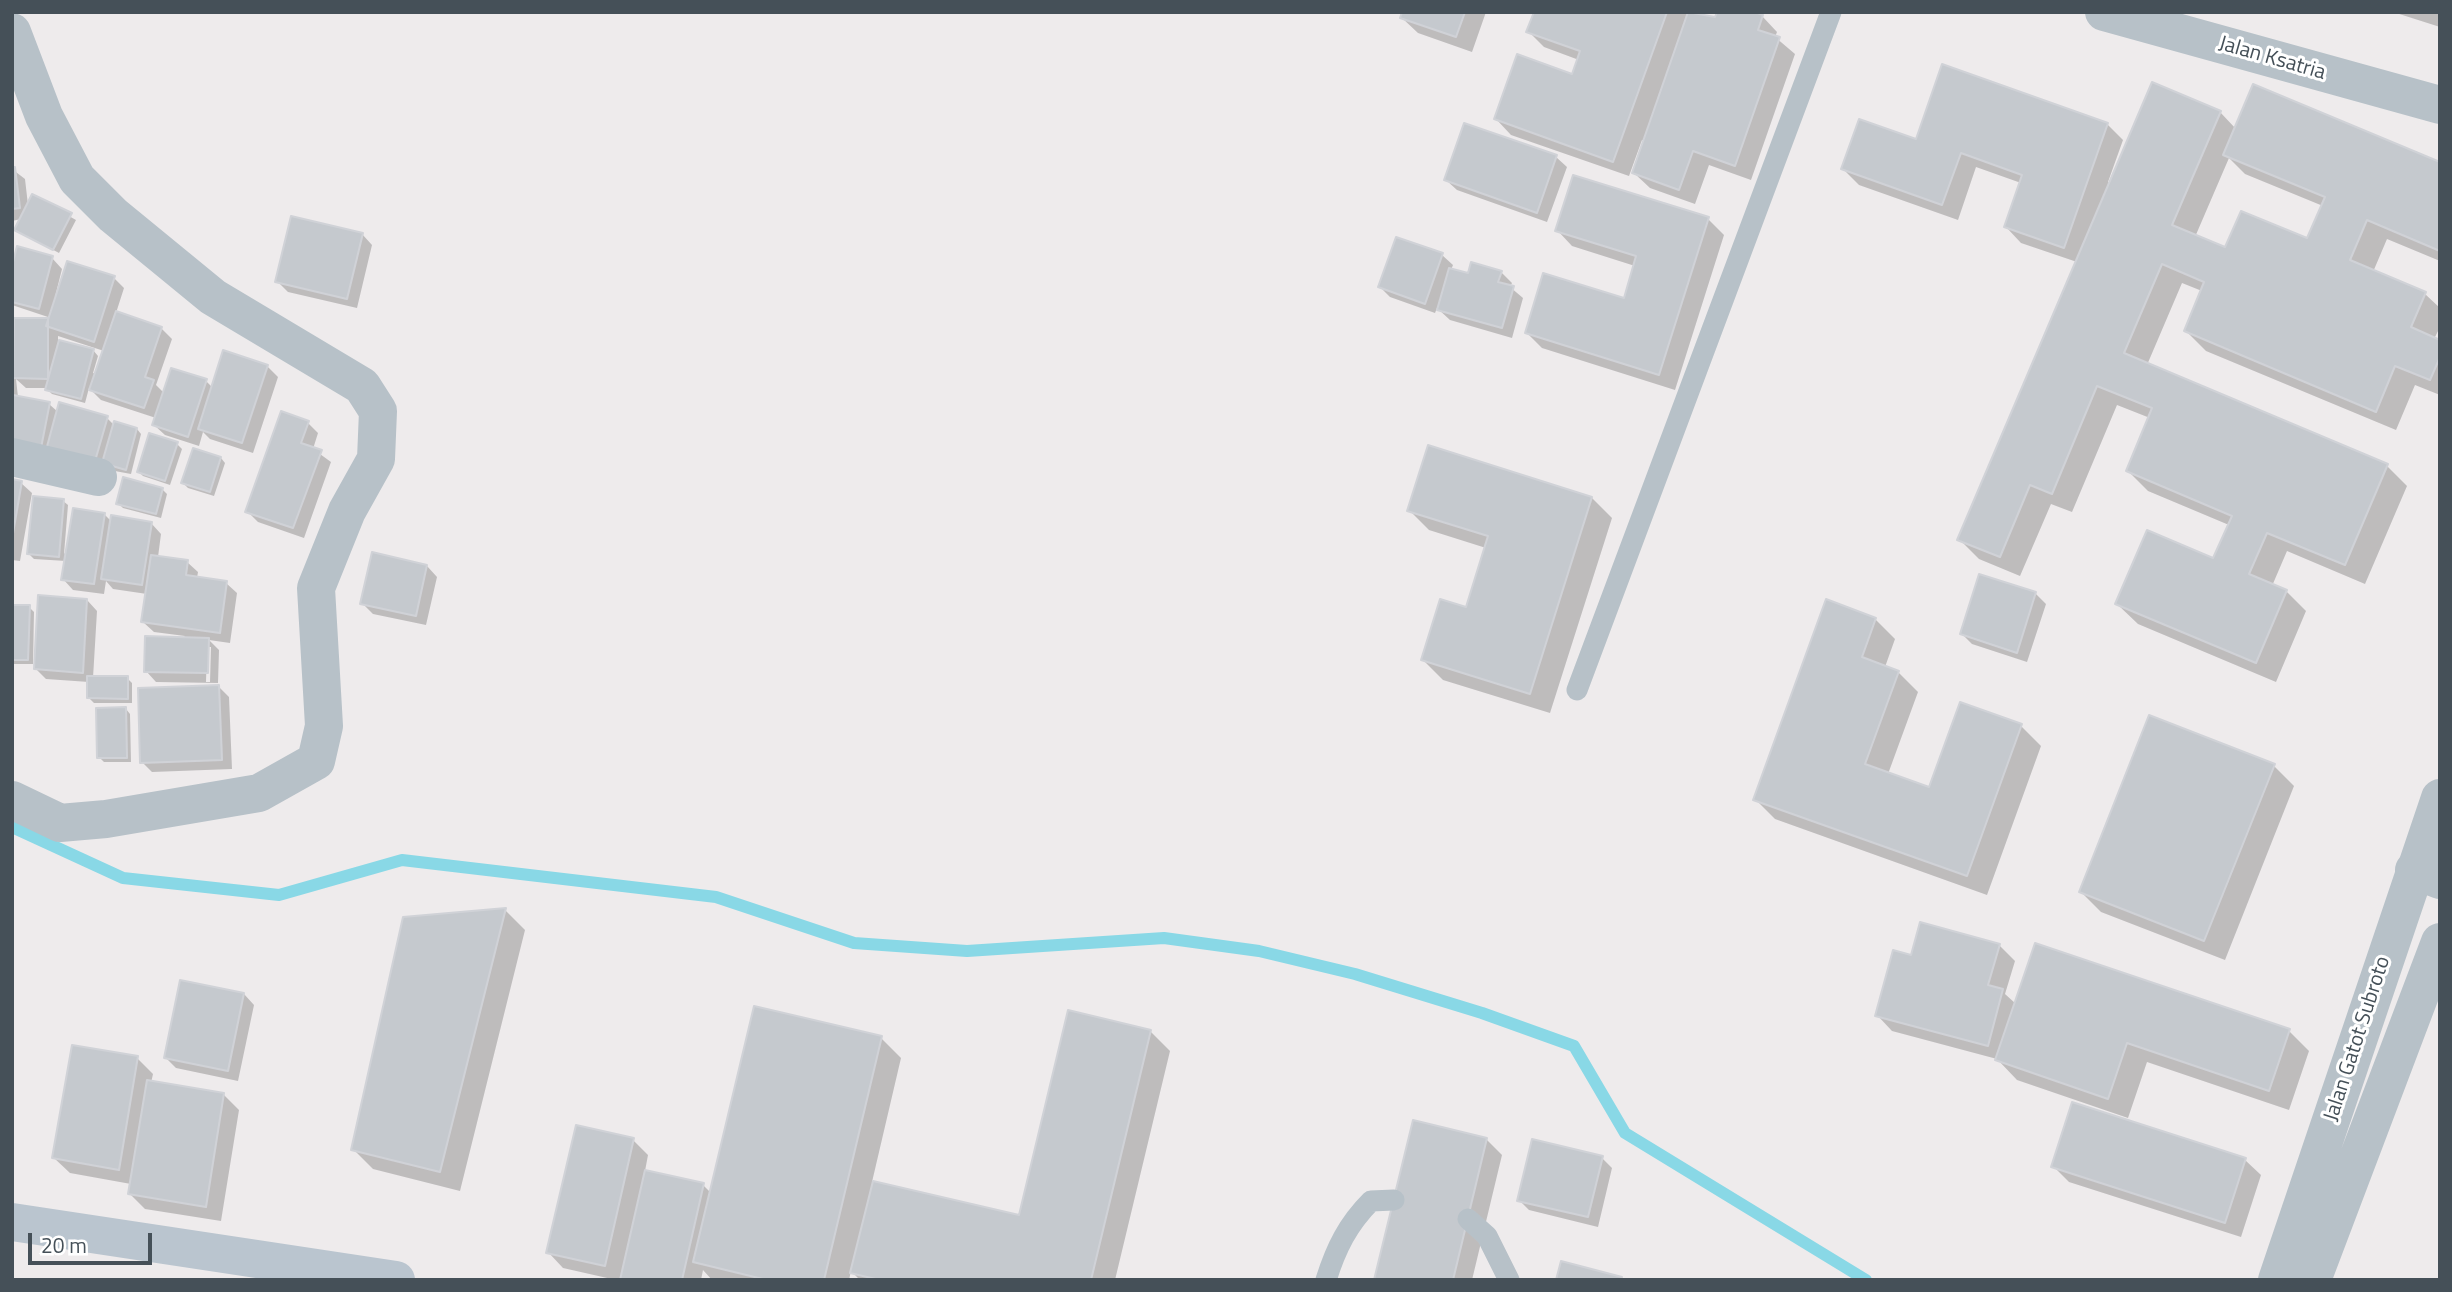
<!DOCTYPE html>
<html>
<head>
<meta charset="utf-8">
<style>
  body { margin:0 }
  #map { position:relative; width:2452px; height:1292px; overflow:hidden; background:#eeebec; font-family:"Titillium Web",sans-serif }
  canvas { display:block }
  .frame { position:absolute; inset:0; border:14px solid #455058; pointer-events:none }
  .scale { position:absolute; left:28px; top:1233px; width:124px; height:32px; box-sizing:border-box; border:4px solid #455058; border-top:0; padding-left:9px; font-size:21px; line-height:24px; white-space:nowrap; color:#455058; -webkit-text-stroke:5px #fff; paint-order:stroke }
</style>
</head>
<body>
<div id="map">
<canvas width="2452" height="1292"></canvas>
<div class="frame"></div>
<div class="scale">20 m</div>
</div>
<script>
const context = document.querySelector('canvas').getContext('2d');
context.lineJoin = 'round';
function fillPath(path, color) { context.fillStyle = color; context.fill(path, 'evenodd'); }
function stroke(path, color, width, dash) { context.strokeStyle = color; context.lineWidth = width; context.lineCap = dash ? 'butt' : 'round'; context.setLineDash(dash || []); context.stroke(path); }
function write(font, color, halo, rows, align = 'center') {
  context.font = font + ' "Titillium Web",sans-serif'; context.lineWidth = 6; context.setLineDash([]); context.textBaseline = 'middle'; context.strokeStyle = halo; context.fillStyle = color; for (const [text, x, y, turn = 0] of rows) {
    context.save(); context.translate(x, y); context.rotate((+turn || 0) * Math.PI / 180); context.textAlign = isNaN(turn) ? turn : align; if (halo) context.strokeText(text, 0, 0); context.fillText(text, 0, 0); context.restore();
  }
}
fillPath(new Path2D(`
  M1404,12H1486L1472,52L1418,33L1402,18Z
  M1536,12H1694L1716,20L1762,16L1777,32L1775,37L1795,54L1751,180L1709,165L1695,204L1650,188L1634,173L1645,141L1642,140L1629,176L1511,135L1496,119L1573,76L1579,60L1544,47L1528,31Z
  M2393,12H2440V27Z
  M2220,112L2236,129L2440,164V261L2387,239L2373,272L2425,294L2440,308V327L2434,339L2440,341V395L2415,385L2396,430L2206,351L2186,331L2202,291L2182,283L2147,365L2387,466L2407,486L2365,584L2287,551L2272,586L2286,591L2306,611L2276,682L2138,624L2117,604L2214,560L2229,525L2148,491L2128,471L2150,418L2117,405L2072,512L2051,504L2020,576L1979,559L1959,539L2077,262L2021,243L2006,227L2021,183L1976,167L1958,220L1859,185L1843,169L1917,141L2107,124L2123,140L2108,182L2111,183ZM2229,158L2245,174L2323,206L2308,240L2225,250L2195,237Z
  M1556,157L1567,167L1547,222L1457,190L1446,180Z
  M12,169L25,179L28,205L33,196L76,220L59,253L16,230L21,219L12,221Z
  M1708,219L1724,235L1675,390L1542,348L1527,333L1625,300L1635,266L1572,246L1557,230Z
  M362,234L372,245L357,308L288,292L277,281Z
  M1442,255L1453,265L1451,270L1469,275L1501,272L1512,283L1510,287L1523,298L1512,338L1450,320L1437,308L1435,313L1390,297L1380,287Z
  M52,258L62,269L55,297L114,278L124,288L116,313L161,328L172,339L156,385L164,393L206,381L213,388L267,366L278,377L253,453L210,439L203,432L199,446L165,435L154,425L156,418L101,400L89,388L85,403L52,394L46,388H26L16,379L18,397L49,404L58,412L107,418L114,425L137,429L141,434L131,474L12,452V344L15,348L16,319L51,318L12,305V273ZM58,336L104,351L96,374L93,373L98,356L93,350L58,341Z
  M308,423L318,433L313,449L331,462L304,538L258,522L247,511Z
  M177,444L182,449L170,485L143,476L138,471Z
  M194,450L221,458L225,463L214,496L188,488L183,483Z
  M12,481L21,483L32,493L20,561L12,560Z
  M162,489L167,494L161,518L123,508L118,503Z
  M1592,498L1612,518L1550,713L1443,680L1423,660L1467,610L1486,548L1429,530L1409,510Z
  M63,501L68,505L64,554L104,514L112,522L151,523L161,534L158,557L187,562L198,572L197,578L226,583L237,593L230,643L209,640L219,650L218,683L156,682L146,671L185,636L154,632L143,622L147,594L113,589L106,581L104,594L73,590L63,579L66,561L34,559L29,554ZM207,647H211L210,682H206Z
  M427,566L437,577L426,625L373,614L362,603Z
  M2035,593L2046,604L2027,662L1972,644L1962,634Z
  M87,600L97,611L93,678H127L132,683V703H94L89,698V682L46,679L36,669Z
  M12,607H29L34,612L33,664H12Z
  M1875,619L1895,639L1885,667L1898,672L1918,692L1888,774L1930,789L2021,726L2041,746L1987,895L1775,819L1755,799Z
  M219,687L229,697L232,769L152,772L142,762Z
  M126,709L130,714L131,762H104L99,757Z
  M2274,766L2294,786L2225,960L2101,912L2081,892Z
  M505,910L525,930L460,1191L373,1169L353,1149Z
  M1999,945L2015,961L2005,994L2016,1004L2289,1031L2309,1051L2289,1110L2147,1062L2128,1118L2017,1080L1997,1059L1892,1031L1877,1015L1912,957Z
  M244,994L254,1005L238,1081L176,1068L166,1058Z
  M1150,1031L1170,1051L1115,1280H860L851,1271L849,1280H712L703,1270L701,1280H616L563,1268L548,1252L633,1140L648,1155L645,1171L703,1185L711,1193L881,1038L901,1058L872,1182L1020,1217Z
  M137,1058L153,1074L151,1083L224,1095L239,1110L221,1221L145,1209L130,1194L131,1184L70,1173L54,1158Z
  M1486,1139L1502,1155L1472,1280H1376Z
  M1602,1158L1612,1168L1598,1227L1529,1210L1519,1200Z
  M2245,1160L2261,1175L2241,1237L2069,1182L2053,1166Z`), '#0003');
stroke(new Path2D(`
  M12,827L123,878L279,895L402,860L716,897L854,943L967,951L1164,938L1259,951L1355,974L1482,1013L1574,1046L1625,1133L1866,1280`), '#89d8e6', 12);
const building = new Path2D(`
  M1402,12H1465L1456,37L1400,18Z
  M1534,12H1667L1613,162L1494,119L1517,54L1572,74L1580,51L1526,32Z
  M1688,12L1715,17L1717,12H1755L1763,15L1758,30L1780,37L1735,166L1693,151L1679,190L1632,173Z
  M1942,64L2108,123L2064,248L2004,227L2022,175L1961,153L1942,205L1841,169L1859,119L1916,139Z
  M2152,82L2221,111L2172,225L2225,247L2241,211L2307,238L2325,197L2223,155L2253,84L2440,162V251L2367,220L2350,260L2426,292L2411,327L2440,340V357L2430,380L2395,366L2376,412L2184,331L2204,282L2162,264L2124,353L2388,464L2345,565L2267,533L2249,574L2287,590L2256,663L2115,604L2147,530L2213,558L2232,516L2126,471L2152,408L2097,386L2052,494L2030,485L2000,557L1957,540Z
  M1464,123L1557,155L1537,213L1444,180Z
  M12,167H15L20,208L12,209Z
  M1573,175L1709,217L1659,375L1525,333L1543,273L1624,298L1636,256L1555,231Z
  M32,194L72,213L53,250L14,230Z
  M291,216L363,233L347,299L275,282Z
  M1396,237L1443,253L1425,304L1378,287Z
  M17,246L53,256L39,309L12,302V266Z
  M67,261L115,276L94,342L46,326Z
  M1471,262L1502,271L1498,282L1514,286L1502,328L1437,310L1449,268L1468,273Z
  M116,311L162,327L145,377L154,380L144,408L89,390Z
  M14,318H48V379L13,378Z
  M59,340L94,349L81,399L45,390Z
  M223,350L268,365L242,443L198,429Z
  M171,368L207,379L188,437L152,425Z
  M13,395L50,402L40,453L12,447Z
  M59,402L108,416L93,468L45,454Z
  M281,411L309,421L301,443L322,450L293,528L245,512Z
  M114,421L137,428L126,470L102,463Z
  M149,433L178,442L165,481L137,472Z
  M1428,445L1592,497L1530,694L1421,660L1440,599L1466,607L1488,536L1407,511Z
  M193,448L221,457L210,492L181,483Z
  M123,477L163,488L156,514L116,504Z
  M12,479L22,481L12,539Z
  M33,496L64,499L59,557L27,554Z
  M73,508L105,513L94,584L61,580Z
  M111,515L152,522L142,585L101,579Z
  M372,552L427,565L416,616L360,604Z
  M151,555L188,560L186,575L227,581L220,633L141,622Z
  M1979,574L2036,592L2017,653L1960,634Z
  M38,595L87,599L83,673L34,669Z
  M1826,599L1876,618L1862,657L1899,671L1865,764L1929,787L1960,702L2022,724L1967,876L1753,800Z
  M12,605H30L28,660H12Z
  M145,636L209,638L208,673L144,672Z
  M87,676H128V699L87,698Z
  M219,685L222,760L140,763L138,688Z
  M126,707L127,758H97L96,708Z
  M2149,715L2275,764L2204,941L2079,892Z
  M506,908L440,1172L351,1150L403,917Z
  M1920,922L2000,944L1988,985L2003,989L1988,1046L1875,1016L1893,950L1911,955Z
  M2035,943L2290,1029L2269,1091L2127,1043L2108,1099L1995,1060Z
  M180,980L244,993L228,1071L164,1058Z
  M754,1006L882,1036L824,1280H767L693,1262Z
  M1068,1010L1151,1030L1091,1280H880L850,1273L873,1181L1019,1215Z
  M72,1045L138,1056L119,1170L52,1158Z
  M147,1080L224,1093L206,1207L128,1194Z
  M2072,1102L2246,1158L2225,1223L2051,1167Z
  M1413,1120L1487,1138L1453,1280H1374Z
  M576,1125L634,1138L605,1266L546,1253Z
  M1532,1139L1603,1156L1588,1217L1517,1201Z
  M645,1170L704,1183L682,1280H620Z
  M1561,1261L1622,1277L1621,1280H1556Z`);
fillPath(building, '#c5c9ce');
stroke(building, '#d0d2d7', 2);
stroke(new Path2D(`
  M1577,690L1831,12
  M1468,1219L1487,1236L1509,1280
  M1326,1280C1336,1248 1348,1224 1371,1201L1394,1200`), '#b7c1c8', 21);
stroke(new Path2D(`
  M12,32L44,116L77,179L113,215L213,297L362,386L378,411L376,459L347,511L316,588L324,726L316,761L259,793L106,819L60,823L12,800
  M12,457L98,477
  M2414,870L2440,880`), '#b7c1c8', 38);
stroke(new Path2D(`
  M2104,12L2440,105
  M2277,1280L2440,798
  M2312,1280L2440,942`), '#b7c1c8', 38);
stroke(new Path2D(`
  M12,1222L396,1280`), '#bac5cf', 38);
write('21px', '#455058', '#fff', [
  ["Jalan Ksatria",2272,59,16],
  ["Jalan Gatot Subroto",2358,1039,-72]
]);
</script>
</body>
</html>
